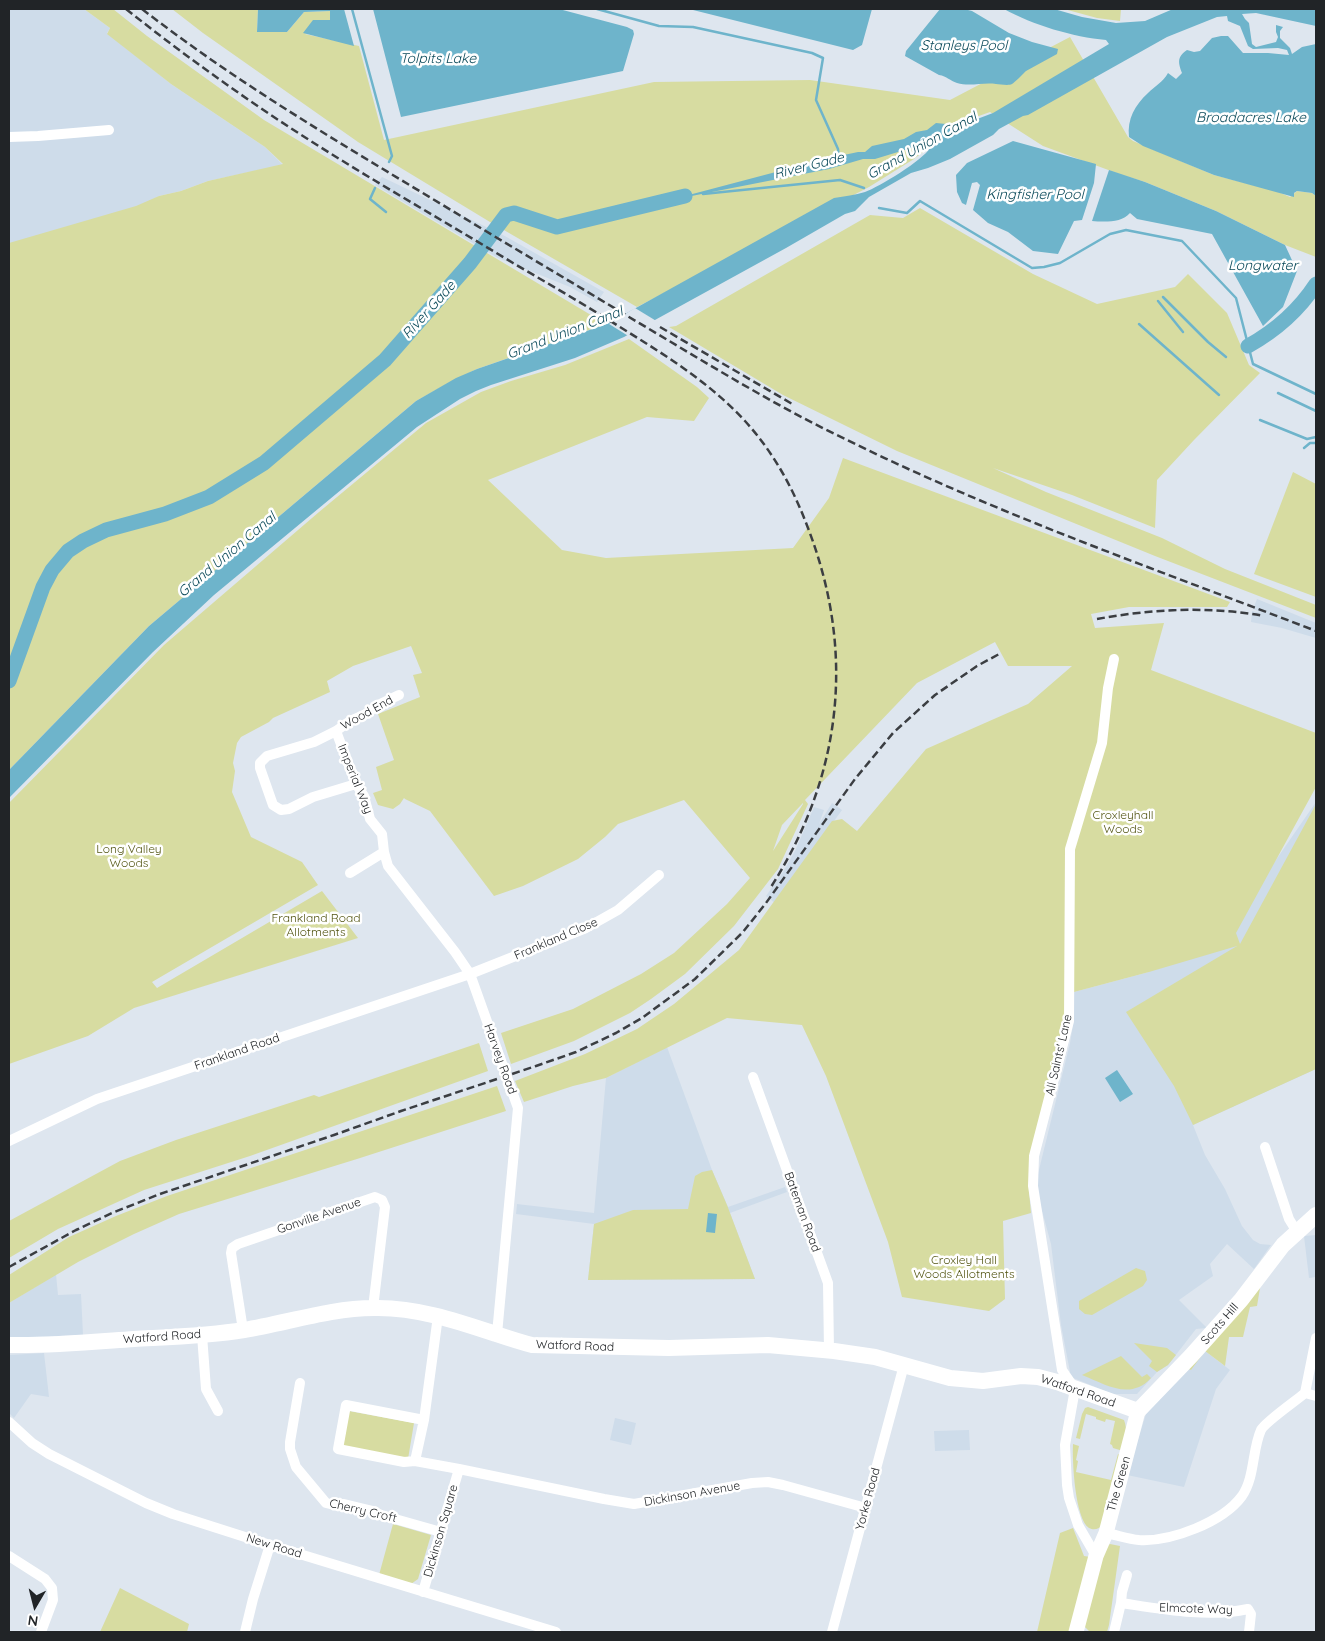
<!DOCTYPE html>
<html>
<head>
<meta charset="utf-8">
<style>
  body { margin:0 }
  #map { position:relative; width:1325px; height:1641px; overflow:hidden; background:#dee6ef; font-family:Quicksand,sans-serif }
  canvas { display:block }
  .frame { position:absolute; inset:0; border:10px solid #212427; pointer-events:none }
  .north { position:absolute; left:10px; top:1581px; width:50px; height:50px; -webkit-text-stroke:4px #fff; paint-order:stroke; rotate:188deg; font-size:14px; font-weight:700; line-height:20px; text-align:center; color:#212427 }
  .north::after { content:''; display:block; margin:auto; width:18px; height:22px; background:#212427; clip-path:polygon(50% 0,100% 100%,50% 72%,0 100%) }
</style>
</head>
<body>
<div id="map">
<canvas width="1325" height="1641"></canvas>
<div class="frame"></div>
<div class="north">N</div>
</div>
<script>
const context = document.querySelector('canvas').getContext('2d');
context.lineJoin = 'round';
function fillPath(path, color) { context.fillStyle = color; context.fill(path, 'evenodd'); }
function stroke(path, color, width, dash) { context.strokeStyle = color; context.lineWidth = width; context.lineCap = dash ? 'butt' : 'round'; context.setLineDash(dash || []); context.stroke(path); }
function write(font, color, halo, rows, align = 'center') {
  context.font = font + ' Quicksand,sans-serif'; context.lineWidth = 5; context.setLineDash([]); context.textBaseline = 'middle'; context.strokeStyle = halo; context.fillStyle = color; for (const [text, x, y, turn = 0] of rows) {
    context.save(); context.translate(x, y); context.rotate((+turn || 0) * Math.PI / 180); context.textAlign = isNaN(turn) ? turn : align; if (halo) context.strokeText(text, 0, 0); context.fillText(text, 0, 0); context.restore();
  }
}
fillPath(new Path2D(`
  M9,9H84L110,28L107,33L171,84L265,147L283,165L208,181L181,191L159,196L145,205L9,244Z
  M382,177L503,235L604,292L597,302L570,287L498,258L375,185Z
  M1257,599L1316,623V638L1282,628L1251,622L1252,611L1262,613L1253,609Z
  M1316,802V1069L1193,1125L1205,1155L1225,1189L1242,1226L1253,1240L1260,1244L1271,1245L1254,1269L1227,1244L1210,1264L1213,1276L1179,1300L1207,1328L1196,1329L1168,1365L1157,1372L1137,1394H1112L1071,1377L1068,1372H1070L1061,1325L1051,1244L1038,1196L1036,1182L1070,1043L1074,1019V992L1149,972L1219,886L1269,870Z
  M832,803L842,810L775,903L766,896L783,872L795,851L814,807L824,810L819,824Z
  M667,1047L712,1170L728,1207L785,1187L787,1192L730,1213L755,1279L588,1280L594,1224L516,1214L517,1204L594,1213L606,1078Z
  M1316,1235V1277L1309,1278L1304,1236Z
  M56,1274L58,1295L81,1294L83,1335L9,1338V1303Z
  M1205,1351L1230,1370L1216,1389L1184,1487L1127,1475L1146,1414Z
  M44,1353L49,1397L31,1394L14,1418L9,1413V1355Z
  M615,1418L636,1423L631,1445L610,1440Z
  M969,1430L970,1450L935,1451L934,1431Z`), '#cedcea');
fillPath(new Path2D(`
  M84,9H113L147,36L264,120L606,324L477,369L454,380L416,401L149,626L9,770V243L136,206L159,196L181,191L208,181L283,164L265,147L171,84L107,34L110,28Z
  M172,9H258L257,32H287L304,12L331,11L330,20L305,34L359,46L384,140L654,82L810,80L950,100L1070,37L1128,137L1133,141L1214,175L1276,191L1290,197L1297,191L1312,193L1316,196V257L1285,245L1216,211L1145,182L1122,175L1043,146L990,112L962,122L914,159L869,187L637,307L490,222L358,142L203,33Z
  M1064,9H1121L1120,21L1097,18Z
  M920,208L1033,274L1097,304L1175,287L1188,274L1227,313L1249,365L1260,373L1194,440L1157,480L1155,528L1072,495L993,468L1046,492L1162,538L1225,569L1316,605V618L1155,556L897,451L783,395L669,327L676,326L870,215L903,218Z
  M629,339L697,387L709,398L694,421L647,417L488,480L562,550L606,558L793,548L829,498L843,458L1230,602L1227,607H1129L1091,614L1095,628L1164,623L1151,670L1316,733V787L1236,933L1240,944L1316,804V1069L1193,1125L1174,1086L1126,1012L1237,946L1149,972L1074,992H1066V1018L1029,1191L1031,1213L1003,1221L1005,1299L989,1311L902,1297L888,1242L826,1076L802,1025L727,1018L606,1078L573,1086L524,1102L515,1081L585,1054L637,1029L674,1004L739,950L832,821L842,819L857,831L926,749L1028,704L1072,666H1008L995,642L917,683L805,800L808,804L778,869L734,926L685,974L651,999L630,1013L574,1041L511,1064L501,1033L573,1009L641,974L674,953L727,904L750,878L684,800L618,824L605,837L578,859L523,886L494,896L430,811L405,799L404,798L400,804L393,809L378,805L373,793L382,790L376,767L394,760L378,714L420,697L413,675L422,673L411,646L353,666L327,681L330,692L273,718L269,722L241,737L237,743L233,763L235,771L232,792L251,837L302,862L318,885L152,982L157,988L322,891L358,938L134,1008L88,1036L9,1064V803L164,645L319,512L426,423L481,392L511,381L565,365ZM803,803V804L773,851L782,825Z
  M1293,472L1316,484V597L1254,574Z
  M479,1043L488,1071L250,1156L144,1190L58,1229L9,1258V1221L120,1161L176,1140L314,1095L319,1097Z
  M497,1086L506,1111L357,1159L179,1214L134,1234L78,1262L9,1303V1275L69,1237L116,1216L167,1196Z
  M712,1170L727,1205L755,1279L588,1280L594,1224L633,1210L688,1209L695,1176L702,1172Z
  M1136,1268L1145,1271L1147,1280L1143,1286L1092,1315L1085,1314L1079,1309V1301Z
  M1261,1282L1257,1306L1250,1307L1243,1337H1229L1225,1366L1205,1351L1191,1370L1186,1368Z
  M1134,1343L1167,1348L1176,1355L1168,1365L1157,1372L1149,1366L1152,1361Z
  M1121,1356L1142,1377L1147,1374L1151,1378C1130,1401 1105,1384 1082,1375Z
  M1088,1407L1124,1420C1128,1430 1125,1441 1123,1451L1113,1448L1112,1445L1110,1444L1115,1421L1106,1419L1105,1422L1096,1419V1417L1086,1414L1080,1439L1076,1438L1082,1414L1085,1408Z
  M349,1411L414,1423L408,1459L343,1447Z
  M1073,1444L1079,1446L1076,1460L1078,1461L1076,1472L1111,1480L1118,1454L1122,1456L1104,1525C1099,1528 1095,1531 1089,1528C1075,1519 1072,1460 1073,1444Z
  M393,1524L431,1535L418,1579L411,1584L379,1575Z
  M1073,1528L1084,1556L1090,1557L1072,1632H1037L1060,1533Z
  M1110,1544L1120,1546L1109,1625L1107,1632L1089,1631L1084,1626L1106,1546Z
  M120,1588L189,1624L187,1632H100Z`), '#d7dca1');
fillPath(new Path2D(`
  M258,9H344L354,46L303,33L313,20H330V11L304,12L287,32H257Z
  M373,9H559L627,27L633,30L634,34L623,71L401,117Z
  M689,9H872L862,45L853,50Z
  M940,9H964L972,11L1009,33L1032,42L1058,49L1057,54L1026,71C1024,73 1014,83 1012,84C1008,86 1000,84 996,84C983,82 970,87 957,83C950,81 947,76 939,75L905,56L906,51Z
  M1004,9H1054L1082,17L1116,23L1145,21L1173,9H1316V26L1256,13L1242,14L1245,19L1249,23L1252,44L1256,47L1276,42L1278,37L1276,32V25L1283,27L1280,31V38L1290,48L1292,54L1302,47L1316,44V196L1312,193L1297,191L1294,193V197L1214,175L1143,146L1129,137C1127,119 1135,105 1148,93C1155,86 1163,82 1168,73L1176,79L1182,73C1178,62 1177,57 1187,50L1194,52L1200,51L1212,38L1221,36H1228L1243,53H1268L1289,55L1287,50L1278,48L1253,49L1248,46L1240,26L1228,21L1227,16L1217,17L1167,37L1028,115L1023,116L999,129L993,135L950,159L928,168L911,173L869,197L855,211L845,214L786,248L624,337L575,358L491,385L476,391L460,399L417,427L214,595L153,652L9,798V770L149,626L416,401L456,378L477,369L607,324L834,198C845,196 855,195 865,192C879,187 923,160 930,148L927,144L921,145L875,159H863L829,169L666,201L825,159L858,152H865L872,146L904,139L916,132L927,130L936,123L956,125L964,124L993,113L1109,44L1106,40C1073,37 1033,25 1004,9Z
  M1013,141L1096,164L1094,183L1082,220L1074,221L1058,254L1033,251L1008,232L988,223L973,210L980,185L977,182L972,183L966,205L962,203L957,192L956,175L967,163Z
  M1109,170L1145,182L1216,211L1285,245L1297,271L1283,307L1263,326L1212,234L1137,219L1130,213C1122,223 1104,222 1092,221Z
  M1117,1070L1133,1094L1120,1102L1105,1078Z
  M708,1213L717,1214L715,1233L706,1232Z`), '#6eb4cb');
fillPath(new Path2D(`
  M635,308L658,322L630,337L609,324Z`), '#dee6ef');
stroke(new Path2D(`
  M352,9L392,156L389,162
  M597,9L659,26L693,27L812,53L823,58L816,100L838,149L839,159
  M375,188L370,199L386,212
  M703,194L840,180L864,188
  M879,208L907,213L920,201L1032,268L1044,267L1060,263L1110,234L1126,230L1182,241L1236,298L1253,364L1316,394
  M1163,297L1208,342L1226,357
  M1158,301L1183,332
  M1139,324L1219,395
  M1278,393L1316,411
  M1260,420L1307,439L1316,437
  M1304,448L1310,443H1316`), '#6eb4cb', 2.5);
stroke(new Path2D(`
  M1248,346C1275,331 1299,310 1316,284
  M9,681L43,587L52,570L68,551L83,541L106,530L165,514L209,497L264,463L385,360L470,263L506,215L514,213L557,227L685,196`), '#6eb4cb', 15);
stroke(new Path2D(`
  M9,137L38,136L109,130
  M336,731L356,784L364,796L370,819L382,834L384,852
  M356,784L313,797L289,809L281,810L273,805L260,768V763L267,756L314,742L336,731L350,721L368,713L376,706L399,695
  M350,873L384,852L388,866L455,952L470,974L518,1108L497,1334
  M753,1077L828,1283L829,1351
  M9,1141L97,1099L470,974L586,928L618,910L659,875
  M1265,1147L1289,1219L1297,1232
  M243,1330L231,1253L232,1248L238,1244L375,1197L382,1200L385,1207L373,1308
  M202,1335L206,1389L218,1411
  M300,1383L290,1442V1449L296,1467L326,1503L330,1504H344L373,1511L381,1515L441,1532
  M1305,1393L1316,1396
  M9,1422L32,1443L49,1454L146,1503L173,1514L270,1545L556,1632
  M415,1461L404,1462L338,1449L346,1405L424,1420
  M459,1469L604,1499L634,1504L752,1483L768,1482L783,1485L866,1508
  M1106,1533C1117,1535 1128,1539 1139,1540C1171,1542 1223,1522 1242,1496C1255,1477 1252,1450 1261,1430C1265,1422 1297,1400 1305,1393L1316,1338
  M9,1556L45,1579L52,1588L53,1600L41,1632
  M1096,1556L1078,1525L1069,1498L1067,1485L1065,1445L1075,1389L1062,1370L1033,1186L1034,1156L1069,1021L1070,849L1102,743L1108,688L1114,659
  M423,1592L459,1469L415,1461L424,1420L438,1316
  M1121,1603L1122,1592L1127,1575
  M245,1632L253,1599L270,1545
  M832,1632L904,1365
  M1114,1632L1121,1603C1161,1609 1208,1618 1248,1609L1251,1614L1249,1632`), '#fff', 10);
stroke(new Path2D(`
  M1076,1632L1096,1556L1106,1533L1138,1411`), '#fff', 15);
stroke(new Path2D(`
  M9,1345C50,1346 92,1342 134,1339C170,1337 207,1336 244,1330C287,1323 330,1308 374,1308C416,1307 457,1321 496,1334C508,1338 520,1342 532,1345L669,1348L768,1345L834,1351L875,1357L950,1378L983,1381L1021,1376L1038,1377L1057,1382L1138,1411L1191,1356L1241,1300L1283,1245L1316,1215`), '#fff', 16);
stroke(new Path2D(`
  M126,9C170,44 215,77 262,109C343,164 429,212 513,263C549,284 585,305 620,327C665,355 709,382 745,421C774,453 793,488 808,528C856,653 842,775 771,887
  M142,9C240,85 345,146 451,210C510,246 570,281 629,317C700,359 770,403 845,439C997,514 1158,570 1316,631
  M660,327L794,405
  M1097,619C1151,609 1210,606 1264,616
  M9,1267L76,1230L112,1213L160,1194L334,1135L401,1111L536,1066L576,1052L616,1033L642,1018L695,979L743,932L766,903L855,779L893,733L935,695L977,666L1001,653`), '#3b3e42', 2.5, [8, 4]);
write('12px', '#212427', '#fff', [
  ["Wood End",367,713,-29],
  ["Imperial Way",355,779,68],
  ["Frankland Close",556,939,-23],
  ["Frankland Road",237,1052,-19],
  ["All Saints' Lane",1059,1055,-77],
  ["Harvey Road",500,1059,70],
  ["Bateman Road",802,1212,70],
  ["Gonville Avenue",319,1216,-19],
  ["Scots Hill",1220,1324,-49],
  ["Watford Road",162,1337,-4],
  ["Watford Road",575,1346,2],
  ["Watford Road",1078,1391,19],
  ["The Green",1119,1484,-74],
  ["Dickinson Avenue",692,1494,-10],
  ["Yorke Road",868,1499,-75],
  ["Cherry Croft",363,1511,13],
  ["Dickinson Square",441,1531,-74],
  ["New Road",274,1546,17],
  ["Elmcote Way",1196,1609,2]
]);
write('12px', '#545614', '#fff', [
  ["Croxleyhall",1123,815],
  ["Woods",1123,829],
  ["Long Valley",129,849],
  ["Woods",129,863],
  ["Frankland Road",316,918],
  ["Allotments",316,932],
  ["Croxley Hall",964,1260],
  ["Woods Allotments",964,1274]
]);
write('italic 14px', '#0b4a5a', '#fff', [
  ["Stanleys Pool",964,46],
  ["Tolpits Lake",438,59],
  ["Broadacres Lake",1251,118],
  ["Grand Union Canal",922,146,-29],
  ["River Gade",809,166,-14],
  ["Kingfisher Pool",1035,195],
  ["Longwater",1263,266],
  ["River Gade",429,310,-48],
  ["Grand Union Canal",565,333,-21],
  ["Grand Union Canal",227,555,-40]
]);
</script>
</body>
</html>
